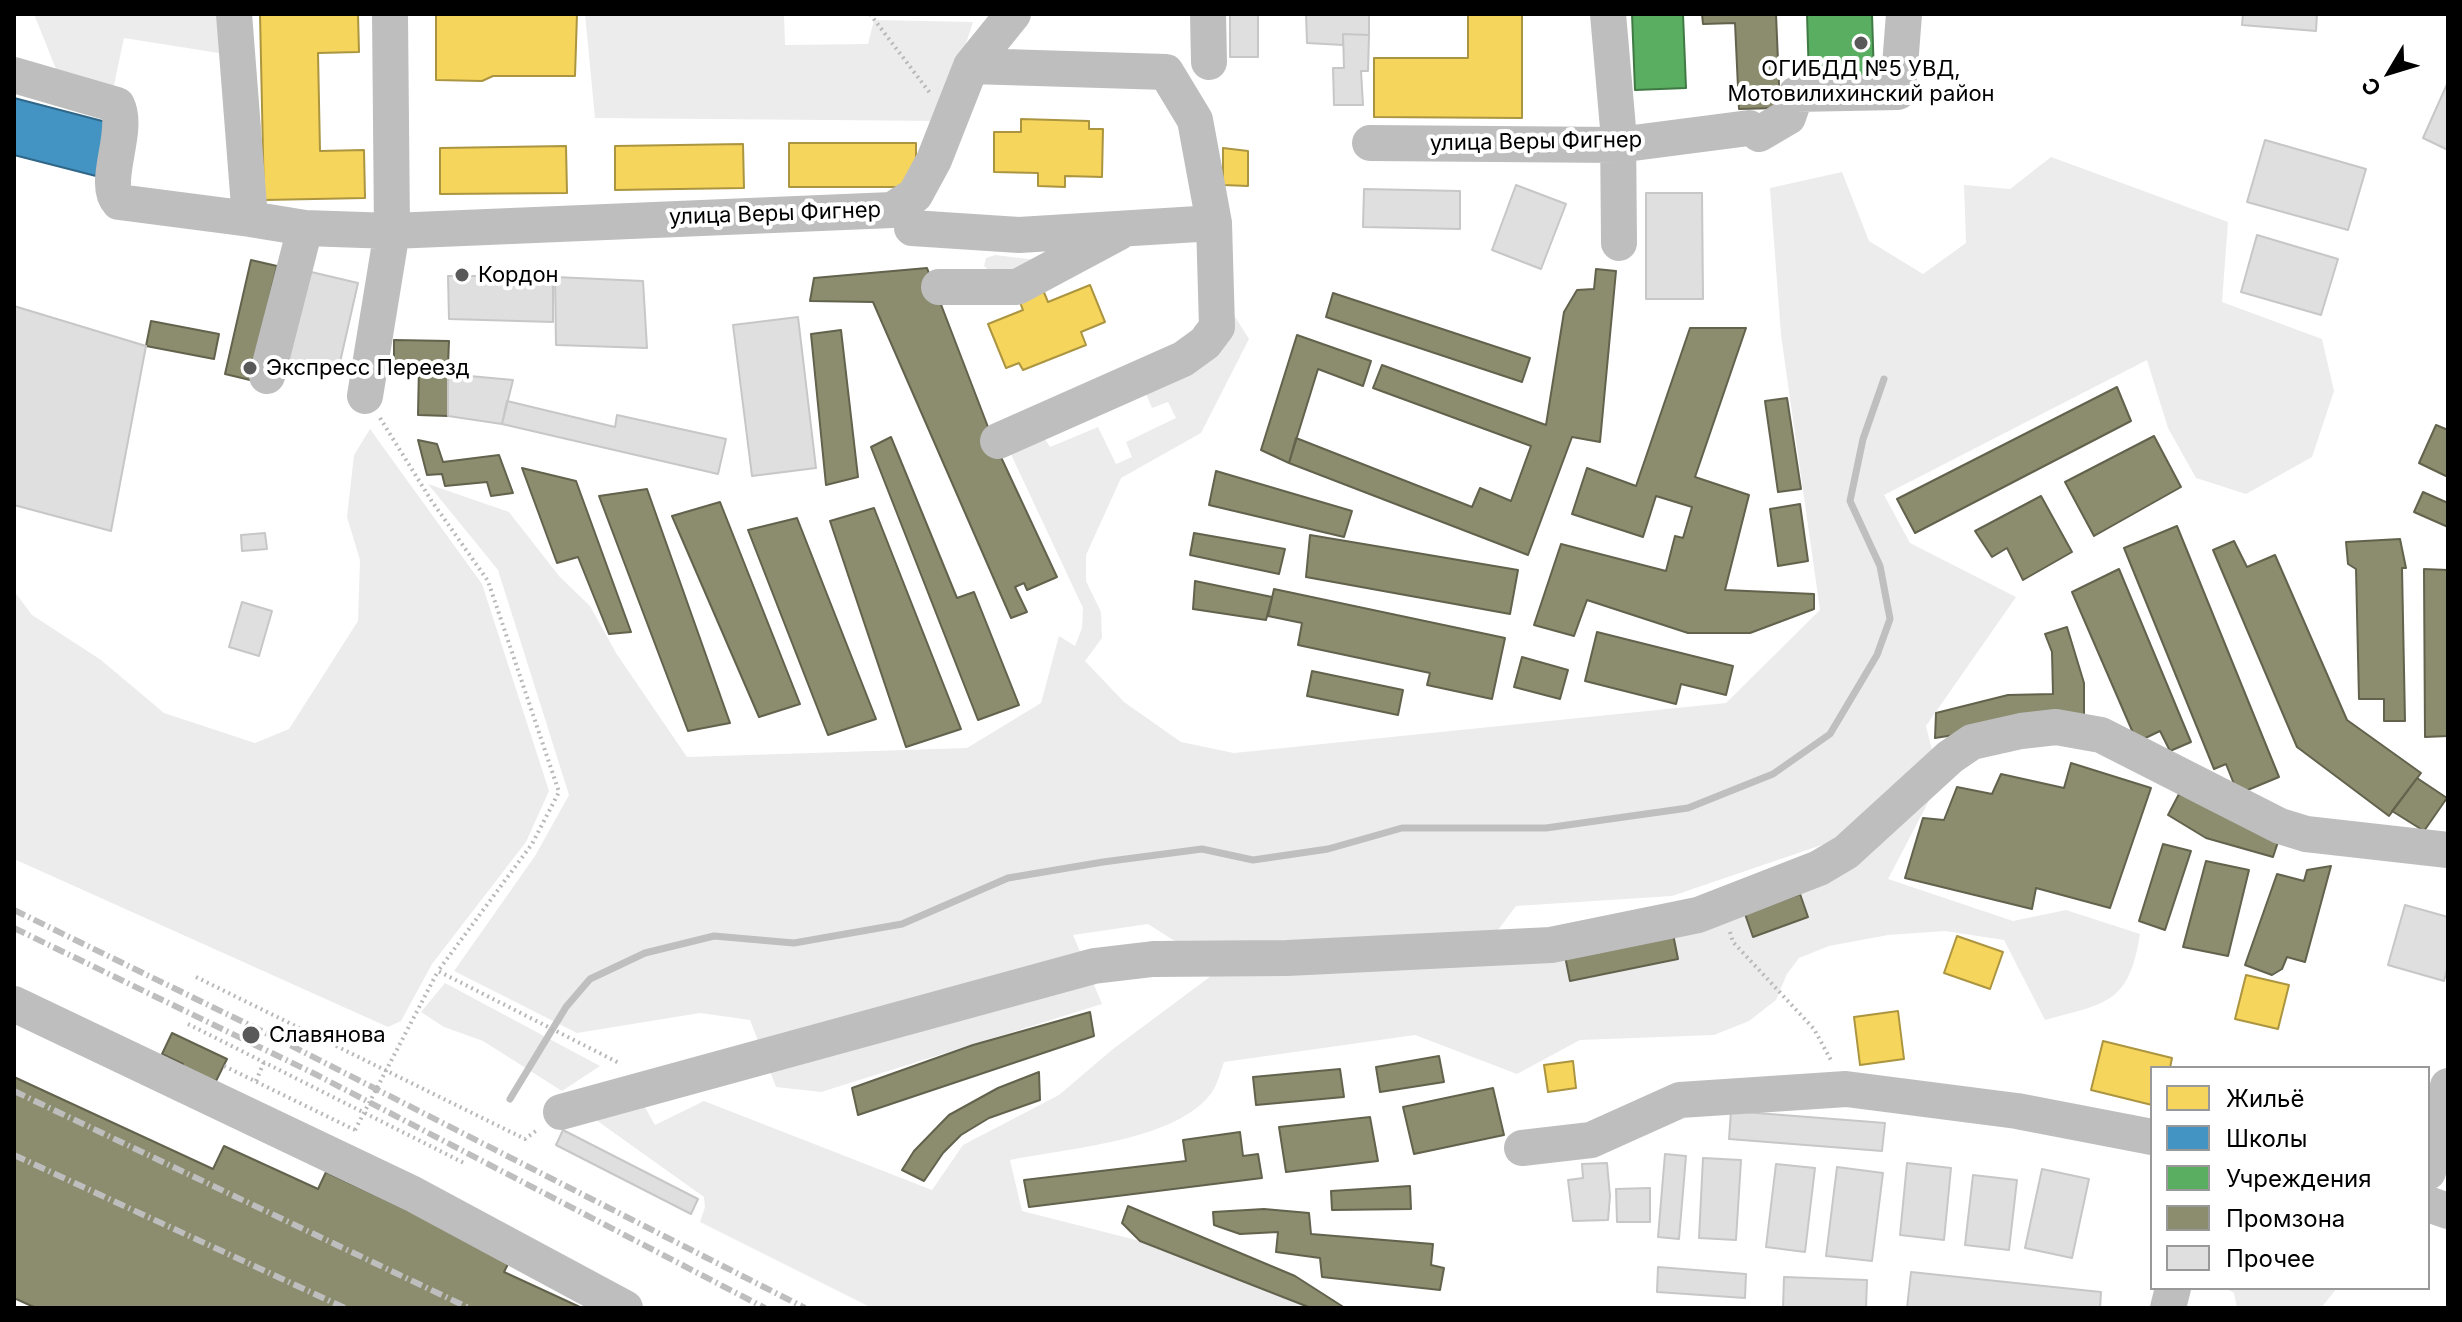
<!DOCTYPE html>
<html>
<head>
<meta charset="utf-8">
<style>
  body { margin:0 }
  #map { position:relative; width:2462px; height:1322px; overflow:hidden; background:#fff; font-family:Inter,sans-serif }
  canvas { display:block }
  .frame { position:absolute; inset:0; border:16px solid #000; pointer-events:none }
  .legend { position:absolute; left:2150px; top:1066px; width:280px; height:224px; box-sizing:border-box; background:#fff; border:2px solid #999; margin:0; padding:10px 14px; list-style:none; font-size:24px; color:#000 }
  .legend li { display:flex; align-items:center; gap:16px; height:40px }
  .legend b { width:40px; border:2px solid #999 }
  .north { position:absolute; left:2350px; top:32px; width:80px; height:80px; -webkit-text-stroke:6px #fff; paint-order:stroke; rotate:232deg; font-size:22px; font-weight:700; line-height:32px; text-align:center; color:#000 }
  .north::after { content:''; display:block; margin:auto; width:28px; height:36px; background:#000; clip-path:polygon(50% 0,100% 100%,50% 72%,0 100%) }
</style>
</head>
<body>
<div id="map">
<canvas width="2462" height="1322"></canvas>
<div class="frame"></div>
<ul class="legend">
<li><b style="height:22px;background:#f6d55c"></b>Жильё</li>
<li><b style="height:22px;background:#4393c3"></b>Школы</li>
<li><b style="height:22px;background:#5aae61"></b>Учреждения</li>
<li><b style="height:22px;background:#8c8c6e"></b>Промзона</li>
<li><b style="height:22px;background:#dfdfdf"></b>Прочее</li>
</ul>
<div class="north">С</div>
</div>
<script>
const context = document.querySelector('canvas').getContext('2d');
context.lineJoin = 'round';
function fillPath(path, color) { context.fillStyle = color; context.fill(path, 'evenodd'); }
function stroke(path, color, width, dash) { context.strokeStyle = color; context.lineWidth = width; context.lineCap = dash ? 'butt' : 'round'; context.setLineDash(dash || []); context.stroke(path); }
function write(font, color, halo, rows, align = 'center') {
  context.font = font + ' Inter,sans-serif'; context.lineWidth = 8; context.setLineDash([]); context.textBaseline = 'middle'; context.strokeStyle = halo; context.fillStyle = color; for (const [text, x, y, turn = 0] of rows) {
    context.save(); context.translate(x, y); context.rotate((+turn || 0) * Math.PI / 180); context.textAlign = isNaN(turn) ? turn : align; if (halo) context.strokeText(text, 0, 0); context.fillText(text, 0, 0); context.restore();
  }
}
fillPath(new Path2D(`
  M34,14H222L225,54L124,38L112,94L60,79Z
  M585,14H784L785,45L868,44L874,20L973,22L941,121L595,118Z
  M2051,157L2228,222L2222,302L2322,339L2334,391L2312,457L2246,494L2196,478L2168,428L2147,360L1884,495L1910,543L2016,597L1926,726L1934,758L1857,833L1672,896L1516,906L1492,938L1184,947L1148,924L1073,935L1102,1004L821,1092L776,1087L750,1020L700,1013L577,1033L454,971L535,856L569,795L498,570L428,484L509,512L559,576L590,606L616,653L687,757L967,748L1041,703L1059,636L1075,646L1082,628L1083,608L1008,448L1041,433L1050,447L1098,427L1116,464L1132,457L1126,442L1176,418L1168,402L1152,408L1142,384L1192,361L1220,293L1249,339L1201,433L1121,478L1086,555V581L1101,612L1102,638L1085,661L1124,702L1181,742L1234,753L1726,703L1820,610L1781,335L1770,188L1842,172L1869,241L1923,274L1966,243L1964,185L2010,189Z
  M995,255L1045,261L993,275L984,266L986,258Z
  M370,429L482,584L549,791L526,842L432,964L401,1021L388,1027L14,859V591L32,615L101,660L164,713L255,743L289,729L358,621L360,560L347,517L354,455Z
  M1932,795L1888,879L2013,921L2066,910L2140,934C2129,1004 2107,1003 2045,1020L2004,940L1945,931L1888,935L1829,946L1799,958L1787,974L1776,1000L1749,1021L1714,1035L1580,1040L1517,1074L1415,1035L1224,1062C1220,1073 1217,1087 1209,1096C1170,1142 1068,1148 1010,1160L1022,1211L1140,1241L1310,1308H872L700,1222L705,1207L704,1197L596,1120L641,1100L655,1125L704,1101L932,1190L963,1145L1059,1095L1113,1049L1215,973L1565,956L1570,981L1677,959L1673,934L1745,914L1753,937L1808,917L1800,894Z
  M445,983L600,1066L562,1091L483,1041L444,1027L421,1012Z
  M2225,1288H2337L2321,1308H2237L2234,1293Z`), '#ececec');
const homes = new Path2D(`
  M260,14H358L359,52L318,53L320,151L364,150L365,198L264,200Z
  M436,14H577L575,76H493L482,81L436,80Z
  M1468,14H1522V118L1374,117V58H1468Z
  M1021,119L1089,121V129H1103L1102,177L1065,176V187L1038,186V173L994,172V132H1021Z
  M789,143H916V187H789Z
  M743,144L744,188L615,190V146Z
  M566,146L567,193L440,194V148Z
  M1223,148L1248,151V186L1223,185Z
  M1090,285L1105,322L1081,332L1086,345L1023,370L1019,363L1006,368L988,324L1023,310L1019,300L1043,290L1048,302Z
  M1957,936L2003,952L1990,989L1944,973Z
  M2246,975L2289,985L2278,1029L2235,1019Z
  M1898,1011L1904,1059L1860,1065L1854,1017Z
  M2103,1041L2172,1058L2170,1068H2152V1105L2091,1090Z
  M1573,1061L1576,1088L1548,1092L1544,1065Z`);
fillPath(homes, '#f6d55c');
stroke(homes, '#ac9540', 2);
const schools = new Path2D(`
  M14,98L110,123L96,176L14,155Z`);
fillPath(schools, '#4393c3');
stroke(schools, '#2f6788', 2);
const public = new Path2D(`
  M1632,14H1683L1686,88L1635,90Z
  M1807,14H1872L1874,77L1809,79Z`);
fillPath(public, '#5aae61');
stroke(public, '#3f7a44', 2);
const industry = new Path2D(`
  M1702,14H1776L1780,108L1739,109L1735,23L1703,24Z
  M251,260L277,266L250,380L225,374Z
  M927,268L993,440L1057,577L1027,590L1024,583L1015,587L1027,612L1011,618L873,302L810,301L814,278Z
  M1596,269L1616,271L1600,442L1572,437L1528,555L1289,463L1296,438L1472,507L1480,488L1511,501L1531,446L1373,388L1382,365L1546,425L1564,312L1577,290L1594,289Z
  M1333,293L1530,358L1522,382L1326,317Z
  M151,321L219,334L214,359L146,346Z
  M1690,328H1746L1695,477L1749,495L1725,590L1814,594V609L1750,633H1688L1587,600L1574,636L1534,625L1561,544L1666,571L1675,536L1683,538L1692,507L1656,496L1643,537L1572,514L1587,468L1636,486Z
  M841,330L858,477L826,485L811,334Z
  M1297,335L1371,361L1363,386L1318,369L1289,463L1261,450Z
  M394,340L449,341L448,365L394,364Z
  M419,365H448V416L418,415Z
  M2117,387L2131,421L1915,533L1897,499Z
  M1787,398L1801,489L1778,492L1765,401Z
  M2436,425L2448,430V477L2419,463Z
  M2154,436L2181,487L2094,536L2065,482Z
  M891,437L957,598L974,592L1019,705L978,720L871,447Z
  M418,440L437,444L443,462L499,455L513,493L491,496L487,482L445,486L442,474L427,475Z
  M522,468L576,481L631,632L609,634L578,557L557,563Z
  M1216,471L1352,511L1344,537L1209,505Z
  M647,489L730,723L688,731L599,496Z
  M2423,492L2448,503V527L2414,512Z
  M2041,496L2072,552L2023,580L2007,548L1992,557L1975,531Z
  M720,502L800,704L759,717L672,516Z
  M1800,504L1808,561L1778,566L1770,509Z
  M874,508L961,729L906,747L830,521Z
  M797,518L876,719L828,735L748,530Z
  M2177,526L2279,777L2238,794L2226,764L2214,769L2124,548Z
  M1194,533L1285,549L1279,574L1190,555Z
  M1310,535L1518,570L1510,614L1306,577Z
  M2400,539L2406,568H2402L2405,721H2384V699H2359L2356,569L2348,564L2346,542Z
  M2234,541L2247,567L2275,555L2347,720L2421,773L2389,816L2297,747L2213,550Z
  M2119,569L2191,742L2170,751L2160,731L2137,742L2072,592Z
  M2424,569L2448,570V736L2425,737Z
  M1195,581L1272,597L1266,620L1193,609Z
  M1274,589L1505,638L1492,699L1427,685L1430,673L1298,645L1302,623L1268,616Z
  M2067,627L2084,683V715L1935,738L1936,713L2008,695L2053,694L2052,652L2045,634Z
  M1597,632L1733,666L1726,695L1681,684L1676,704L1585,681Z
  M1522,657L1568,670L1560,699L1514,687Z
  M1312,671L1403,690L1398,715L1307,696Z
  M2071,763L2151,788L2110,908L2036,888L2032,909L1905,878L1923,818L1944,820L1957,787L1992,794L2001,774L2064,788Z
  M2417,778L2447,798L2424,831L2392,811Z
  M2179,794L2281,833L2273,857L2206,838L2168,815Z
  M2163,844L2191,851L2165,930L2139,921Z
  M2206,861L2249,870L2228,956L2183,947Z
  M2331,866L2305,962L2287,957L2282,969L2272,975L2245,965L2277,874L2304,881L2307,870Z
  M1800,894L1808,917L1753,937L1745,914Z
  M1673,934L1678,959L1570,981L1565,956Z
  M1090,1012L1094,1036L858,1115L852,1088L973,1045Z
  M172,1033L227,1059L216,1081L180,1069L183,1064L162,1054Z
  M1439,1056L1444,1082L1380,1092L1376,1067Z
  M1340,1069L1344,1097L1256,1105L1253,1077Z
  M1039,1072L1040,1100L989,1118L961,1135L943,1153L924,1181L902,1170L914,1151L949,1115L998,1088Z
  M14,1077L213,1169L224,1146L318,1189L326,1172L511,1258L504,1272L582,1308H36L14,1298Z
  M1493,1088L1504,1135L1414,1154L1403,1107Z
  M1370,1117L1378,1161L1286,1172L1279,1127Z
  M1240,1132L1243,1156L1258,1154L1262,1178L1029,1207L1024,1180L1186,1161L1183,1140Z
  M1410,1186L1411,1209L1332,1210L1331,1191Z
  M1128,1206L1295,1276L1345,1308H1311L1140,1241L1122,1223Z
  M1264,1209L1309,1213L1311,1234L1433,1244L1431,1265L1444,1268L1440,1290L1322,1277L1320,1258L1276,1252L1278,1232L1240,1234L1214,1225L1213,1212Z`);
fillPath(industry, '#8c8c6e');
stroke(industry, '#62624d', 2);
stroke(new Path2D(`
  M510,1099L566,1007L590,979L645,953L714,936L794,943L902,924L1008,878L1103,862L1202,849L1253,860L1328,849L1402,828H1546L1688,808L1773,774L1830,734L1877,655L1890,619L1880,566L1850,501L1863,439L1884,379`), '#bfbfbf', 7);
const building = new Path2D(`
  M1230,14H1258V57H1230Z
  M1306,14H1369V35L1343,34V45L1307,43Z
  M2243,14H2317L2316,31L2242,25Z
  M1343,34L1369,35L1368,71H1361L1363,105H1334L1333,68H1344Z
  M2448,82V150L2423,138Z
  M2265,140L2366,169L2348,230L2247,202Z
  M1516,185L1566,204L1541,269L1492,250Z
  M1364,189L1460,191V229L1363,227Z
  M1646,193H1702L1703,299H1646Z
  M2257,235L2338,259L2321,315L2241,292Z
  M307,271L358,283L338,371L287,359Z
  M448,276H553V322L449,319Z
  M555,277L643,281L647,348L556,345Z
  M14,306L146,346L111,531L14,505Z
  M798,317L816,468L752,476L733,325Z
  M448,374L513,380L502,424L448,416Z
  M507,401L615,427L617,415L726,439L718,474L502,424Z
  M265,533L267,549L242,551L241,535Z
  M242,602L272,611L259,656L229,647Z
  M2405,905L2448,917V965L2444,981L2388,965Z
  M1731,1111L1885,1123L1882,1151L1729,1139Z
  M563,1130L698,1199L691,1214L556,1145Z
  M1665,1154L1686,1156L1679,1239L1658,1237Z
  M1703,1158L1741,1160L1736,1240L1699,1238Z
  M1607,1163L1610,1196L1608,1220L1573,1221L1568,1180L1583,1178L1582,1164Z
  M1907,1163L1951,1168L1944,1240L1900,1235Z
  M1776,1164L1815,1168L1805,1252L1766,1247Z
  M1837,1167L1883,1173L1872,1261L1826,1256Z
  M2042,1169L2089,1179L2072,1258L2025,1248Z
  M1973,1175L2017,1180L2009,1250L1965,1245Z
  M1650,1188V1222H1617L1616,1189Z
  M1658,1267L1746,1274L1745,1298L1657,1292Z
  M1911,1272L2101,1292L2100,1308H1907Z
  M1784,1277L1867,1280L1866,1308H1783Z`);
fillPath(building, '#dfdfdf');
stroke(building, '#c7c7c7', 2);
stroke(new Path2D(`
  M870,14L930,93
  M380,418L431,500L488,581L559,792L532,844L438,971L621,1064
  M1730,932L1733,942L1814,1029L1832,1062
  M196,977L525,1139L537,1130
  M188,1024L464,1163
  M224,1066L355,1130
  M256,1081L264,1062`), '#b9b9b9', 4, [2, 4]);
stroke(new Path2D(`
  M234,14L250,219L305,228
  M1208,14L1209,62
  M1608,14L1618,128L1619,243
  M971,66L1013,14
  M14,75L117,105C130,131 101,183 119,202L250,219
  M1759,134L1788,117L1796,94L1898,92L1904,14
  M1370,143L1618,145L1749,128
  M912,228L1019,235L1214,223
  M939,287H1017L1118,233
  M267,376L305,228L392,231L892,210L915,195L934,160L971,66L1166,72L1195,120L1214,223L1217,327L1205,343L1183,359L998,441
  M365,396L392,231L390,14
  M14,1004L413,1194L625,1308
  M561,1112L1094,966L1153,959L1287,958L1551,945L1698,915L1819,868L1846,852L1950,757L1972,742L2021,731L2056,727L2101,735L2280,826L2306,834L2448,850
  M1522,1148L1591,1140L1680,1100L1846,1089L2017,1111L2152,1137
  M2428,1172L2448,1086
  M2428,1204L2448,1211
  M2168,1308L2173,1288`), '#bebebe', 36);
stroke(new Path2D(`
  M14,910L280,1040L805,1308
  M14,928L315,1074L765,1308
  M14,1091L469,1308
  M14,1155L345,1308`), '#bebebe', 6, [12, 4, 2, 4]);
stroke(new Path2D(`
  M355,1130L438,971`), '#b9b9b9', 4, [2, 4]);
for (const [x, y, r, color] of [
  [1861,43,8,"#595959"],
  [462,275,8,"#595959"],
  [250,368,8,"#595959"],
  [251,1035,10,"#595959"]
]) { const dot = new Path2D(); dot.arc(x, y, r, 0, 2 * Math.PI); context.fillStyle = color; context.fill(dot); stroke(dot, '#fff', 3); }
write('22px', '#000', '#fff', [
  ["ОГИБДД №5 УВД,",1861,69,"center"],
  ["Мотовилихинский район",1861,94,"center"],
  ["Кордон",478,275],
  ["Экспресс Переезд",266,368],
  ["Славянова",269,1035]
], 'left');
write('22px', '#000', '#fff', [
  ["улица Веры Фигнер",1536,142,-1],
  ["улица Веры Фигнер",775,214,-2]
]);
</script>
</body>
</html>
